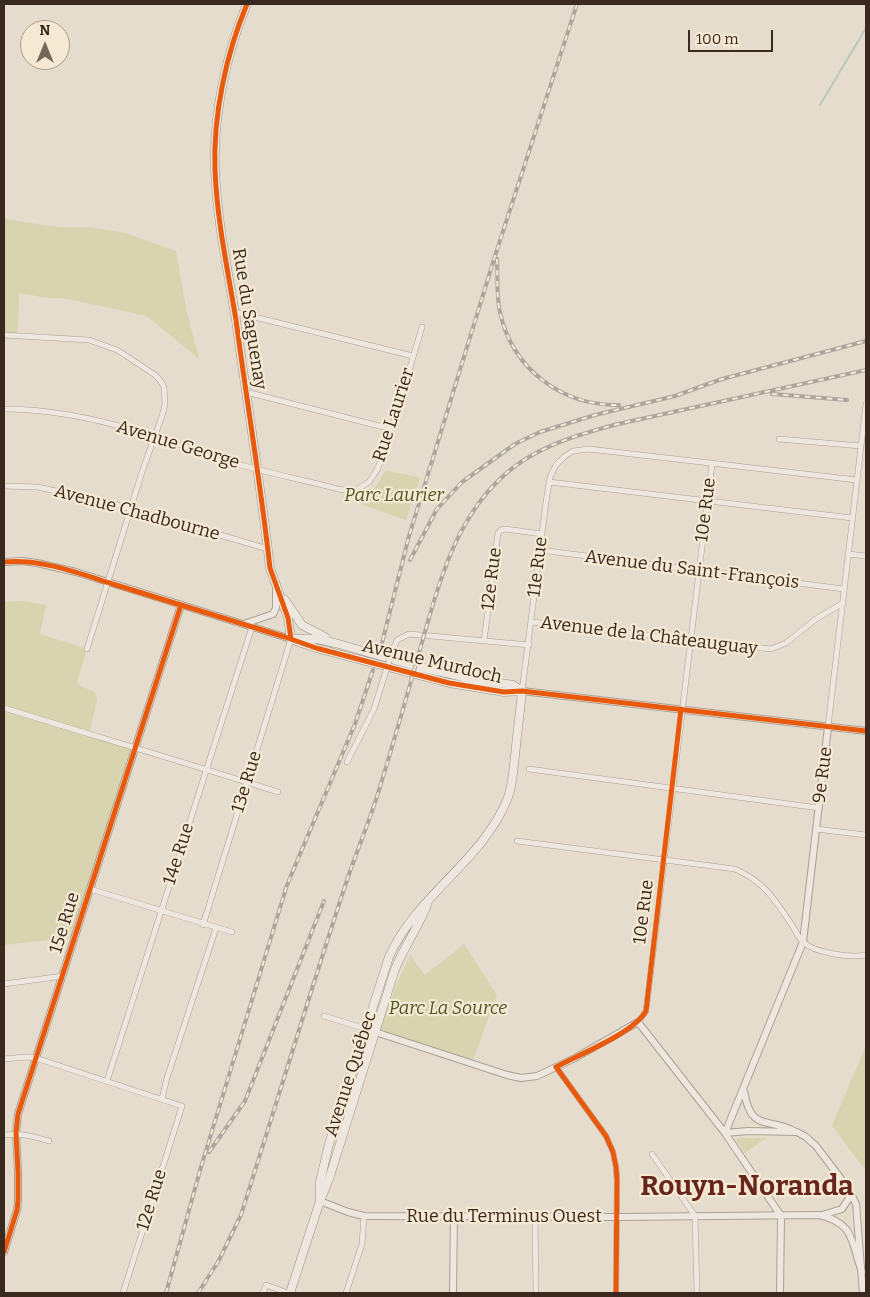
<!DOCTYPE html>
<html>
<head>
<meta charset="utf-8">
<style>
  body { margin:0 }
  #map { position:relative; width:870px; height:1297px; overflow:hidden; background:#e5dccd; font-family:Bitter,serif }
  canvas { display:block }
  .frame { position:absolute; inset:0; border:5px solid #39291e; pointer-events:none }
  .north { position:absolute; left:20px; top:20px; width:50px; height:50px; box-sizing:border-box; background:#f6e9d3; border:1px solid #aa9c8b; border-radius:50%; rotate:0deg; font-size:14px; font-weight:700; line-height:20px; text-align:center; color:#39291e }
  .north::after { content:''; display:block; margin:auto; width:18px; height:22px; background:#75685b; clip-path:polygon(50% 0,100% 100%,50% 72%,0 100%) }
  .scale { position:absolute; left:688px; top:30px; width:85px; height:22px; box-sizing:border-box; border:2px solid #39291e; border-top:0; padding-left:6px; font-size:15px; line-height:18px; white-space:nowrap; color:#39291e; -webkit-text-stroke:4px #f6e9d3; paint-order:stroke }
</style>
</head>
<body>
<div id="map">
<canvas width="870" height="1297"></canvas>
<div class="frame"></div>
<div class="north">N</div>
<div class="scale">100 m</div>
</div>
<script>
const context = document.querySelector('canvas').getContext('2d');
context.lineJoin = 'round';
function fillPath(path, color) { context.fillStyle = color; context.fill(path, 'evenodd'); }
function stroke(path, color, width, dash) { context.strokeStyle = color; context.lineWidth = width; context.lineCap = dash ? 'butt' : 'round'; context.setLineDash(dash || []); context.stroke(path); }
function write(font, color, halo, rows, align = 'center') {
  context.font = font + ' Bitter,serif'; context.lineWidth = 4.5; context.setLineDash([]); context.textBaseline = 'middle'; context.strokeStyle = halo; context.fillStyle = color; for (const [text, x, y, turn = 0] of rows) {
    context.save(); context.translate(x, y); context.rotate((+turn || 0) * Math.PI / 180); context.textAlign = isNaN(turn) ? turn : align; if (halo) context.strokeText(text, 0, 0); context.fillText(text, 0, 0); context.restore();
  }
}
fillPath(new Path2D(`
  M4,219L57,227H87L125,233L176,251L186,308L199,359L147,316L63,298H47L19,293L18,335H4Z
  M385,470L420,478L406,520L360,504C371,492 379,485 385,470Z
  M22,601L46,605L40,634L87,649L77,682L80,686L95,692L97,700L89,734L136,747L74,937L4,945V602Z
  M464,944L497,995L472,1063L380,1029L396,985L410,955L425,975Z
  M866,1045V1171L832,1126Z
  M738,1138H766L745,1153L737,1142Z`), '#d7d4af');
stroke(new Path2D(`
  M820,105L866,28`), '#b8c9be', 2);
const minor = new Path2D(`
  M234,312L413,356
  M4,335L89,340L117,350L131,359L155,375L160,380L164,387L165,405L162,416L142,472L87,649
  M246,392L391,429
  M4,409C80,409 153,435 224,460C261,472 301,479 338,489L351,491L356,490L369,482L377,470L387,445L422,327
  M779,439L861,446
  M549,482L852,518
  M4,486L37,487L104,501L268,549
  M540,550L844,589
  M848,554L866,556
  M532,622L771,649L786,643L816,619L843,603
  M484,641L498,533L501,530L505,529L542,534
  M392,652L397,640L409,634L529,645
  M522,691L546,502L550,477L556,465L564,457L573,451L589,449L857,480
  M4,708C95,736 187,763 278,792
  M828,727L866,404
  M347,762L374,709L385,674
  M529,769L819,808
  M816,829L866,835
  M517,841L735,869C766,883 774,899 792,925C795,930 798,937 803,942C815,953 850,958 866,955
  M90,889L232,932
  M203,925L291,639
  M4,984L63,976
  M324,1016L366,1029
  M638,1022L646,1011L647,1003L712,464
  M4,1059L25,1057L36,1058L182,1106L123,1293
  M556,1067L606,1136L613,1152L616,1167L617,1180L616,1293
  M107,1081L252,627
  M162,1099L167,1078L216,928
  M4,1135C21,1133 32,1136 49,1141
  M652,1154L695,1216L697,1293
  M535,1217L536,1293
  M263,1293L266,1285L288,1293
  M346,1293L362,1244L364,1216`);
const tertiary = new Path2D(`
  M4,562L23,561L37,563L76,572L291,639
  M244,624L273,614L276,608V590
  M522,691L866,731
  M366,1029L507,1075L521,1078L537,1076L575,1058L638,1022L725,1133L781,1216L780,1293
  M744,1091C751,1132 766,1117 794,1131
  M725,1133L803,942L828,727
  M725,1133L748,1131L797,1132L806,1137L816,1146L848,1188L856,1204L863,1293
  M320,1201L348,1212L364,1216L617,1217L819,1215C855,1223 851,1242 862,1272
  M822,1215L842,1209L849,1198L848,1190
  M4,1252L17,1210L18,1200V1172L16,1133L18,1114L181,605
  M453,1293L454,1216`);
const secondary = new Path2D(`
  M247,4C226,54 213,115 215,170C217,221 228,271 236,320C247,403 261,486 270,568L288,618L291,639
  M285,600L302,625L325,637
  M291,639H317L335,643L419,667L468,678L513,685L522,691
  M296,641L316,648L449,683L504,692L522,691
  M320,1201V1182L329,1144L389,957C415,897 482,861 507,800C513,786 513,770 515,756C517,734 520,713 522,691
  M290,1293L320,1201L329,1179L394,972C403,948 418,928 427,905`);
stroke(minor, '#aaa196', 6);
stroke(tertiary, '#aaa196', 8);
stroke(secondary, '#9a9186', 9);
stroke(minor, '#ede7df', 5);
stroke(tertiary, '#ede7df', 6);
stroke(secondary, '#ede7df', 8);
const rail = new Path2D(`
  M497,259C498,277 496,295 500,312C512,369 562,406 619,405
  M772,394L847,400
  M410,560L437,509L462,482L515,444L540,432L595,415L675,396L722,379L866,341
  M380,651L409,536L495,256L577,4
  M209,1152L245,1101L324,901
  M166,1293L201,1167L287,885L355,724L373,670
  M198,1293L218,1262L241,1215C277,1102 311,989 348,877C358,848 370,820 379,790C393,745 406,699 419,653C436,593 452,525 499,480C531,448 576,435 618,424L866,370`);
stroke(rail, '#aca69f', 4);
stroke(rail, '#f6e9d3', 2, [5.5]);
const minorBridge = new Path2D(`
  M385,674L392,652`);
stroke(minorBridge, '#aaa196', 6, []);
stroke(minorBridge, '#ede7df', 5);
stroke(new Path2D(`
  M247,4C226,54 213,115 215,170C217,221 228,271 236,320C247,403 261,486 270,568L288,618L291,639
  M4,562C41,558 81,574 116,585C172,602 229,620 285,637L316,648L449,683L504,692L522,691L866,731
  M4,1252L17,1210L18,1200V1172L16,1133L18,1114L181,605
  M616,1293L617,1180L616,1167L613,1152L606,1136L556,1067C580,1054 634,1033 646,1011L681,709`), '#e8590c', 5);
write('18px', '#39291e', '#f6e9d3', [
  ["Rue du Saguenay",249,319,81],
  ["Rue Laurier",394,415,-72],
  ["Avenue George",178,445,17],
  ["10e Rue",706,510,-83],
  ["Avenue Chadbourne",137,513,15],
  ["11e Rue",538,567,-83],
  ["Avenue du Saint-François",692,570,7],
  ["12e Rue",492,579,-83],
  ["Avenue de la Châteauguay",649,636,7],
  ["Avenue Murdoch",432,662,13],
  ["9e Rue",823,775,-83],
  ["13e Rue",247,782,-73],
  ["14e Rue",179,854,-72],
  ["10e Rue",644,912,-83],
  ["15e Rue",65,923,-73],
  ["Avenue Québec",351,1074,-72],
  ["12e Rue",152,1200,-73],
  ["Rue du Terminus Ouest",504,1217]
]);
write('italic 18px', '#4d5624', '#f6e9d3', [
  ["Parc Laurier",394,496],
  ["Parc La Source",448,1009]
]);
write('bold 28px', '#66261d', '#f6e9d3', [
  ["Rouyn-Noranda",747,1187]
]);
</script>
</body>
</html>
